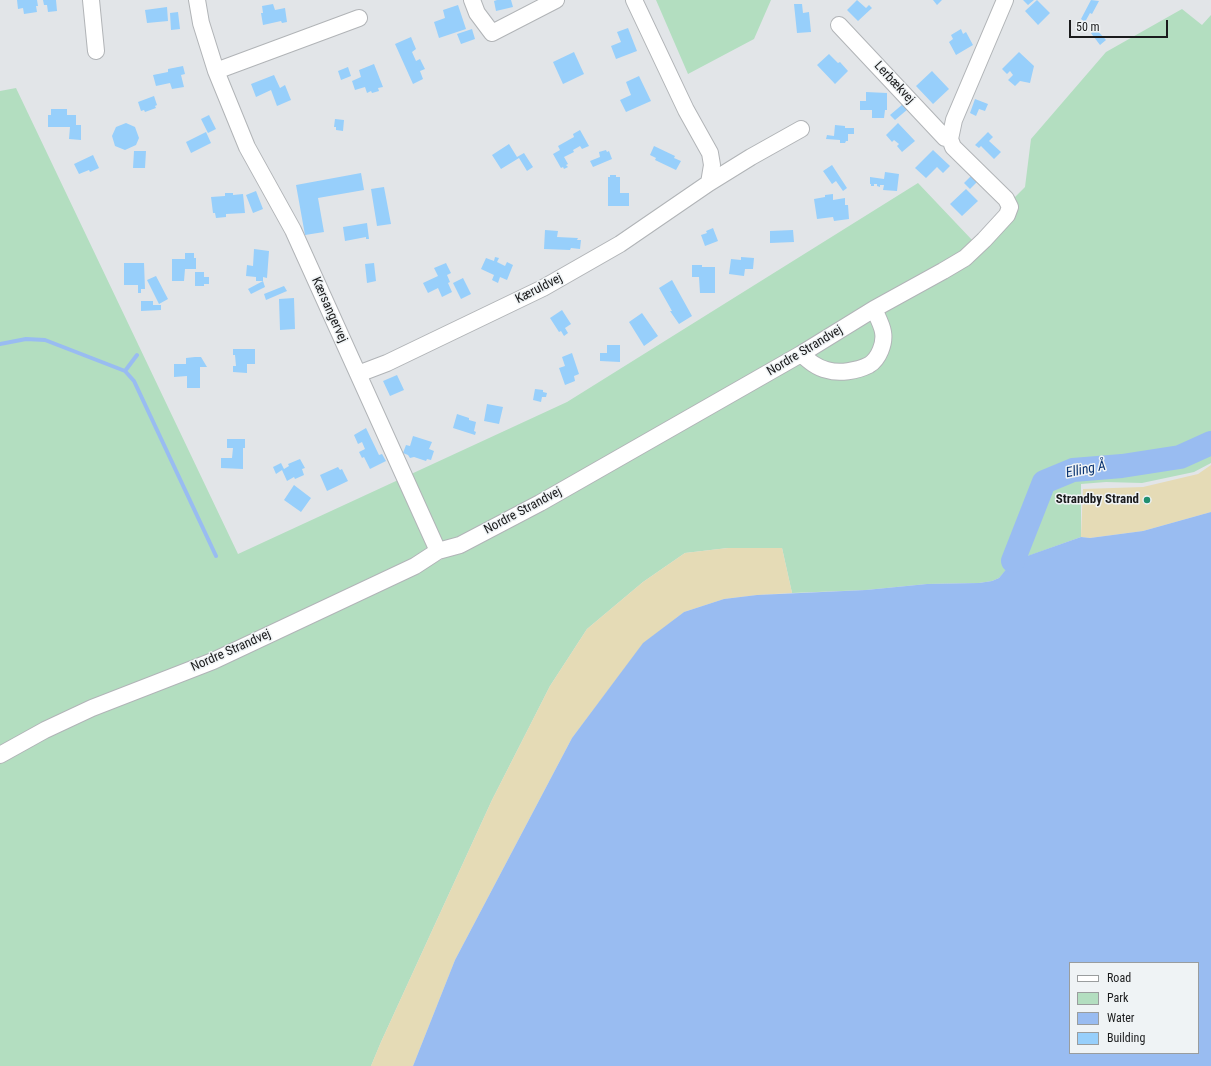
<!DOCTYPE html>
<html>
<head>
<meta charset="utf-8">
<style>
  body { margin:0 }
  #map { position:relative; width:1211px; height:1066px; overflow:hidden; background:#e2e5e8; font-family:"Roboto Condensed",sans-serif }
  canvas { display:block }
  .legend { position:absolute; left:1069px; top:962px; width:130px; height:92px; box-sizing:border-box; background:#eff3f5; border:1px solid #9a9d9e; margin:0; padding:5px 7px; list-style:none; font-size:12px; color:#1a1b1c }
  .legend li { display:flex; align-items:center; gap:8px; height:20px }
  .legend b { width:20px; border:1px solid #9a9d9e }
  .scale { position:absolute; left:1069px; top:20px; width:99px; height:18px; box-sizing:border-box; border:2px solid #1a1b1c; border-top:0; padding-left:5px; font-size:12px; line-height:14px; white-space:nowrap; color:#1a1b1c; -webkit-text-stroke:3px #eff3f5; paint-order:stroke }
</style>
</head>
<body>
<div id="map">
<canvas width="1211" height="1066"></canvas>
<ul class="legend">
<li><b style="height:5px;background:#fff"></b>Road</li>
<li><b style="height:11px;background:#b3dec0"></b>Park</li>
<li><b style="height:11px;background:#99bcf1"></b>Water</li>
<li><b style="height:11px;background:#97cffb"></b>Building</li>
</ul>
<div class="scale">50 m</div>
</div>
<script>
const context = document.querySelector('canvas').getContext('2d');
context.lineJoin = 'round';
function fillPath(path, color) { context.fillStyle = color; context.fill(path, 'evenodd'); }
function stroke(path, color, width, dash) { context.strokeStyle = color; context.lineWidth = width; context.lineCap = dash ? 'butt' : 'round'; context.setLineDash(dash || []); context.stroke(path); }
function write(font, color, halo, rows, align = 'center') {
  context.font = font + ' "Roboto Condensed",sans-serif'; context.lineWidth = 3; context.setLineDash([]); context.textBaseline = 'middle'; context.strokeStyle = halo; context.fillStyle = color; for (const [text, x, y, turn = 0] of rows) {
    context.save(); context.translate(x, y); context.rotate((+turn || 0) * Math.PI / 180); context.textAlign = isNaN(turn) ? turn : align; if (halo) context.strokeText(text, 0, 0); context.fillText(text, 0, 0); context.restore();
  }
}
fillPath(new Path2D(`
  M656,0H771L754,39L688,74Z
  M1182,9L1202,25L1211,15V463L1194,472L1142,483L1106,482L1081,484V537L1014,561L999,578L992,581L979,583L927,584L866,590L792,593L782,548H728L685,553L643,582L587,629L550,686L492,800L381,1042L371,1066H0V761L47,736L96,714L215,666L449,556L973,260L1011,223L1016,210L1012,200L1025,187L1031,139L1106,52Z
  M16,88L238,554L567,402L918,183L973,241L960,254L927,271L539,499L450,544L440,541L425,549L421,557L212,656L0,749V91Z`), '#b3dec0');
fillPath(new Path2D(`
  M1211,465V512L1143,531L1090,538L1081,537L1083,489L1143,487L1198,474Z
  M728,548H782L792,593L757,595L724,599L684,612L643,644L572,738L455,960L413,1066H371L381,1042L492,800L550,686L587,629L643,582L685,553Z`), '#e5dbb6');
fillPath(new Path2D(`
  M1211,512V1066H413L455,960L572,738L643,643L684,612L724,599L757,595L866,590L927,584L979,583L992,581L999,578L1013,561L1081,537L1090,538L1143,531ZM1070,963H1198V1053H1070Z`), '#99bcf1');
stroke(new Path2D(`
  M0,344L26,339L45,340L125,371L134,381L216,556
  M125,371L137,355`), '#99bcf1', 4);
stroke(new Path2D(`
  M1013,561L1044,482L1073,470L1122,466L1180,457L1211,443`), '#99bcf1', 24);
fillPath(new Path2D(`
  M17,0H37L38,6H36L37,12L24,14L23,8L18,9Z
  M43,0H56L57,11L48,12L47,5H44Z
  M497,0H511L513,7L496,11L494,1Z
  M857,0L866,8L869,5L872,8L858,21L847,10Z
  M933,0H942L937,5Z
  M1023,0H1034L1028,5Z
  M1037,0L1050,13L1038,25L1025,11Z
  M1091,0L1099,1L1092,14L1090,13L1085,22L1081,19Z
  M273,4L275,10L285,8L287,22L282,23L281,21L263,25L261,13H263L262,6Z
  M794,4H802L803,13L809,12L811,32L797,33Z
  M458,5L466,29L439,38L434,22L445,18L443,10Z
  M167,7L168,21L147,23L145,10Z
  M178,12L180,29L171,30L170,13Z
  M628,28L637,51L616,59L611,46L621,42L617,32Z
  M472,29L475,39L461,44L457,34Z
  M961,29L963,34L966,32L973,45L956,55L949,42L953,39L951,35Z
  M1096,29L1106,40L1100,45L1091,33Z
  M411,37L416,49L412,52L416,61L420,59L425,69L420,71L423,79L413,84L395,44Z
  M574,52L584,74L563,84L553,62Z
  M1019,52L1034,66L1030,83L1020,81L1015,86L1008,80L1013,75L1010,71L1007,74L1002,69Z
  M829,54L838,63L840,62L848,71L835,84L817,65Z
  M374,64L383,87L378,88L379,91L372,93L371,91L367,93L365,87L355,90L352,81L361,77L359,70Z
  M183,66L185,74L181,75L184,87L172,89L170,83L156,86L153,75L168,72V69Z
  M348,67L351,76L341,80L338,71Z
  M932,71L949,89L933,104L916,86Z
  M274,75L280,88L285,85L291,100L277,106L271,90L256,97L251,84Z
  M639,76L651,101L626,112L620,100L631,95L626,82Z
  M866,92L887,93V110H885L884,118H872V110H860V101H866Z
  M154,96L157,105L155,106L156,108L145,112L144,110L141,111L138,102Z
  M975,99L988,104L985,111L979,109L976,116L970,113Z
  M903,104L908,109L895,120L890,115Z
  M51,109H67V115H76V125H81V140L69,139L70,127H48V115H51Z
  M209,115L216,129L208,133L201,119Z
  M335,119L344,120L343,131L336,130V127H334Z
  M126,123L135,127L139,138L136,145L125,150L115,146L112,136L116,127Z
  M898,123L915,141L902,152L897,146L899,144L894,140L892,142L886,135Z
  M835,125L845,126V128H854V134H848V141H846L845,143H840V140L826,139L827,135L834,136Z
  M580,130L589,146L582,149L580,146L573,150L574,152L564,157L568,164L566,165L568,167L564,169L563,167L561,168L553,154L560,150L558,146L574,137L573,134Z
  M206,132L211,143L191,153L186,142Z
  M988,132L993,137L989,141L1001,152L994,159L981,146L979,148L975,145Z
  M509,144L517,157L524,153L533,167L527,171L519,158L501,169L492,155Z
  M654,146L675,156L674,158L681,161L676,170L655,160L656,158L650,155Z
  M606,150L607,152L609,151L612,159L593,167L590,161L600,157L599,152Z
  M933,150L950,166L943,173L937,167L926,178L915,168Z
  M134,151H146L145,168H133Z
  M93,155L99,168L90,172L89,170L79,174L74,164Z
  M832,165L847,188L843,191L836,181L832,184L823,171Z
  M885,172L899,174L897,191L883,190L884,185H880V187L877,186V184H874V186H871V184H870V177L884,179Z
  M361,173L364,190L318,198L324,232L305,235L296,185Z
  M610,175H616V177H620V193H629V206H608V177H610Z
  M972,175L978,181L970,189L964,183Z
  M384,187L391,224L377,226L371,189Z
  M966,189L978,201L962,216L950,204Z
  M256,191L263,209L253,213L246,195Z
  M225,193H233V195L243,194L245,213L226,214V217L216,218L215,213H213L211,197L225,196Z
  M833,194V200L845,198V205H848L849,219L834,221L833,217L817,219L814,199L825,197V195Z
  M367,223L369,239H366V237L345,241L343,227Z
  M713,228L718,241L705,246L701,235L707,233L706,231Z
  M545,230L558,231L557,237L578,238L577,240H581L580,249L571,248L570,250L544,249Z
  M793,230L794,242L770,243V231Z
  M254,249L269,251L267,278L263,277V281L265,287L251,294L248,289L263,281H256V277L246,276L247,265L253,266Z
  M185,253H194V258H196V269H185L184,281H172V259H185Z
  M495,257L499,258L497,262L505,266L507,262L513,265L507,280L500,277L498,283L492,280L494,275L481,269L486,258L494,261Z
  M741,257L754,258L753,269H745L744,276L729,274L731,259L741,260Z
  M124,263H144L145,289H141V293H138V285H124Z
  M374,263L376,281L367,283L365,264Z
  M446,263L451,273L447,275L450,282L448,283L452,292L442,297L438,288L428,293L423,283L438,276L434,268Z
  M692,265H702V267H715V293H700L699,277H692Z
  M195,272H204V277H209V284H204V286H195Z
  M156,276L168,299L159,304L147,280Z
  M463,278L471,294L461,299L453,283Z
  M672,280L692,316L679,324L670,311H672L659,288Z
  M284,286L287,291L266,300L264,294Z
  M294,298L295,329L280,330L279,299Z
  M141,301H153V305H161V310L141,311Z
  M562,310L571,324L565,328L568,333L564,336L561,331L559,332L550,318Z
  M642,313L658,336L644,346L629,322Z
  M607,345H620V362L600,361V353H607Z
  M233,349H255V364H247V373L233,372V366H236L235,355H233Z
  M572,353L579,374L574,376L575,381L565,385L559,368L565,366L562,357Z
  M195,357H201L207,367H200V388H187V376L174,377V364H186V358Z
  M397,375L404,390L390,396L383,381Z
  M535,389L543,390V392L547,393L546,397H542L541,402L533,400Z
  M487,404L503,407L499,424L484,421Z
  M457,414L469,418V420L476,422L474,431L476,432L475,435L453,428Z
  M366,428L379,455L382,454L386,461L370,469L364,457L362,458L359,452L365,449L362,442L358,444L354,435Z
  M413,436L432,442L429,449L434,451L431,460L427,459L426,461L414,457L410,458L408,455L403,453L406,445L410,446Z
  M227,439H245V448H243V469L221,468V458H232L233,448H227Z
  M300,459L305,468L302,469L304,475L295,479L294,477L287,481L282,470L276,474L273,467L281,463L284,469L289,466L288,464Z
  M338,467L340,470L342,469L348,481L327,491L320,475Z
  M294,485L311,498L301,512L284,500Z`), '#97cffb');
const minor = new Path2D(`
  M91,0L96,51
  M197,0L201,23L216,71L247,147L293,230L438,551
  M472,0L477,13L492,33L556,0
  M839,25L945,138L950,139
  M216,71L359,18
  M709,183L751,157L801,129
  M801,354C809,361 817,368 827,370C839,374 857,371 869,365C879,359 885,343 883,332C882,325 877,316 874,309
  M358,374L387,363L543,288L620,244L709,183L712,165L710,153L686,110L634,0
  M0,755L45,730L92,708L213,661L415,566L438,551L460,545L540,503L801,354L874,309L943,271L965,258L984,240L1007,215L1010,207L1006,199L953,147L950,139L954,120L1005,0`);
stroke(minor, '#b1b4b7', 18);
stroke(minor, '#fff', 16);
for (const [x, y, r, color] of [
  [1147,500,4,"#208f70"]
]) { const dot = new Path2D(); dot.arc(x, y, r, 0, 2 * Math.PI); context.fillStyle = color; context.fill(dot); stroke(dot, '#eff3f5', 1.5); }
write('13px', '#1a1b1c', '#eff3f5', [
  ["Lerbækvej",894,83,47],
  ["Kæruldvej",539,289,-27],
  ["Kærsangervej",329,310,66],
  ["Nordre Strandvej",805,351,-31],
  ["Nordre Strandvej",523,511,-28],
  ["Nordre Strandvej",231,651,-24]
]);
write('bold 13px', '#1a1b1c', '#eff3f5', [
  ["Strandby Strand",1139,500]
], 'right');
write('italic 14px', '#0b3572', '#eff3f5', [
  ["Elling Å",1086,470,-11]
]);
</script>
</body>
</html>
